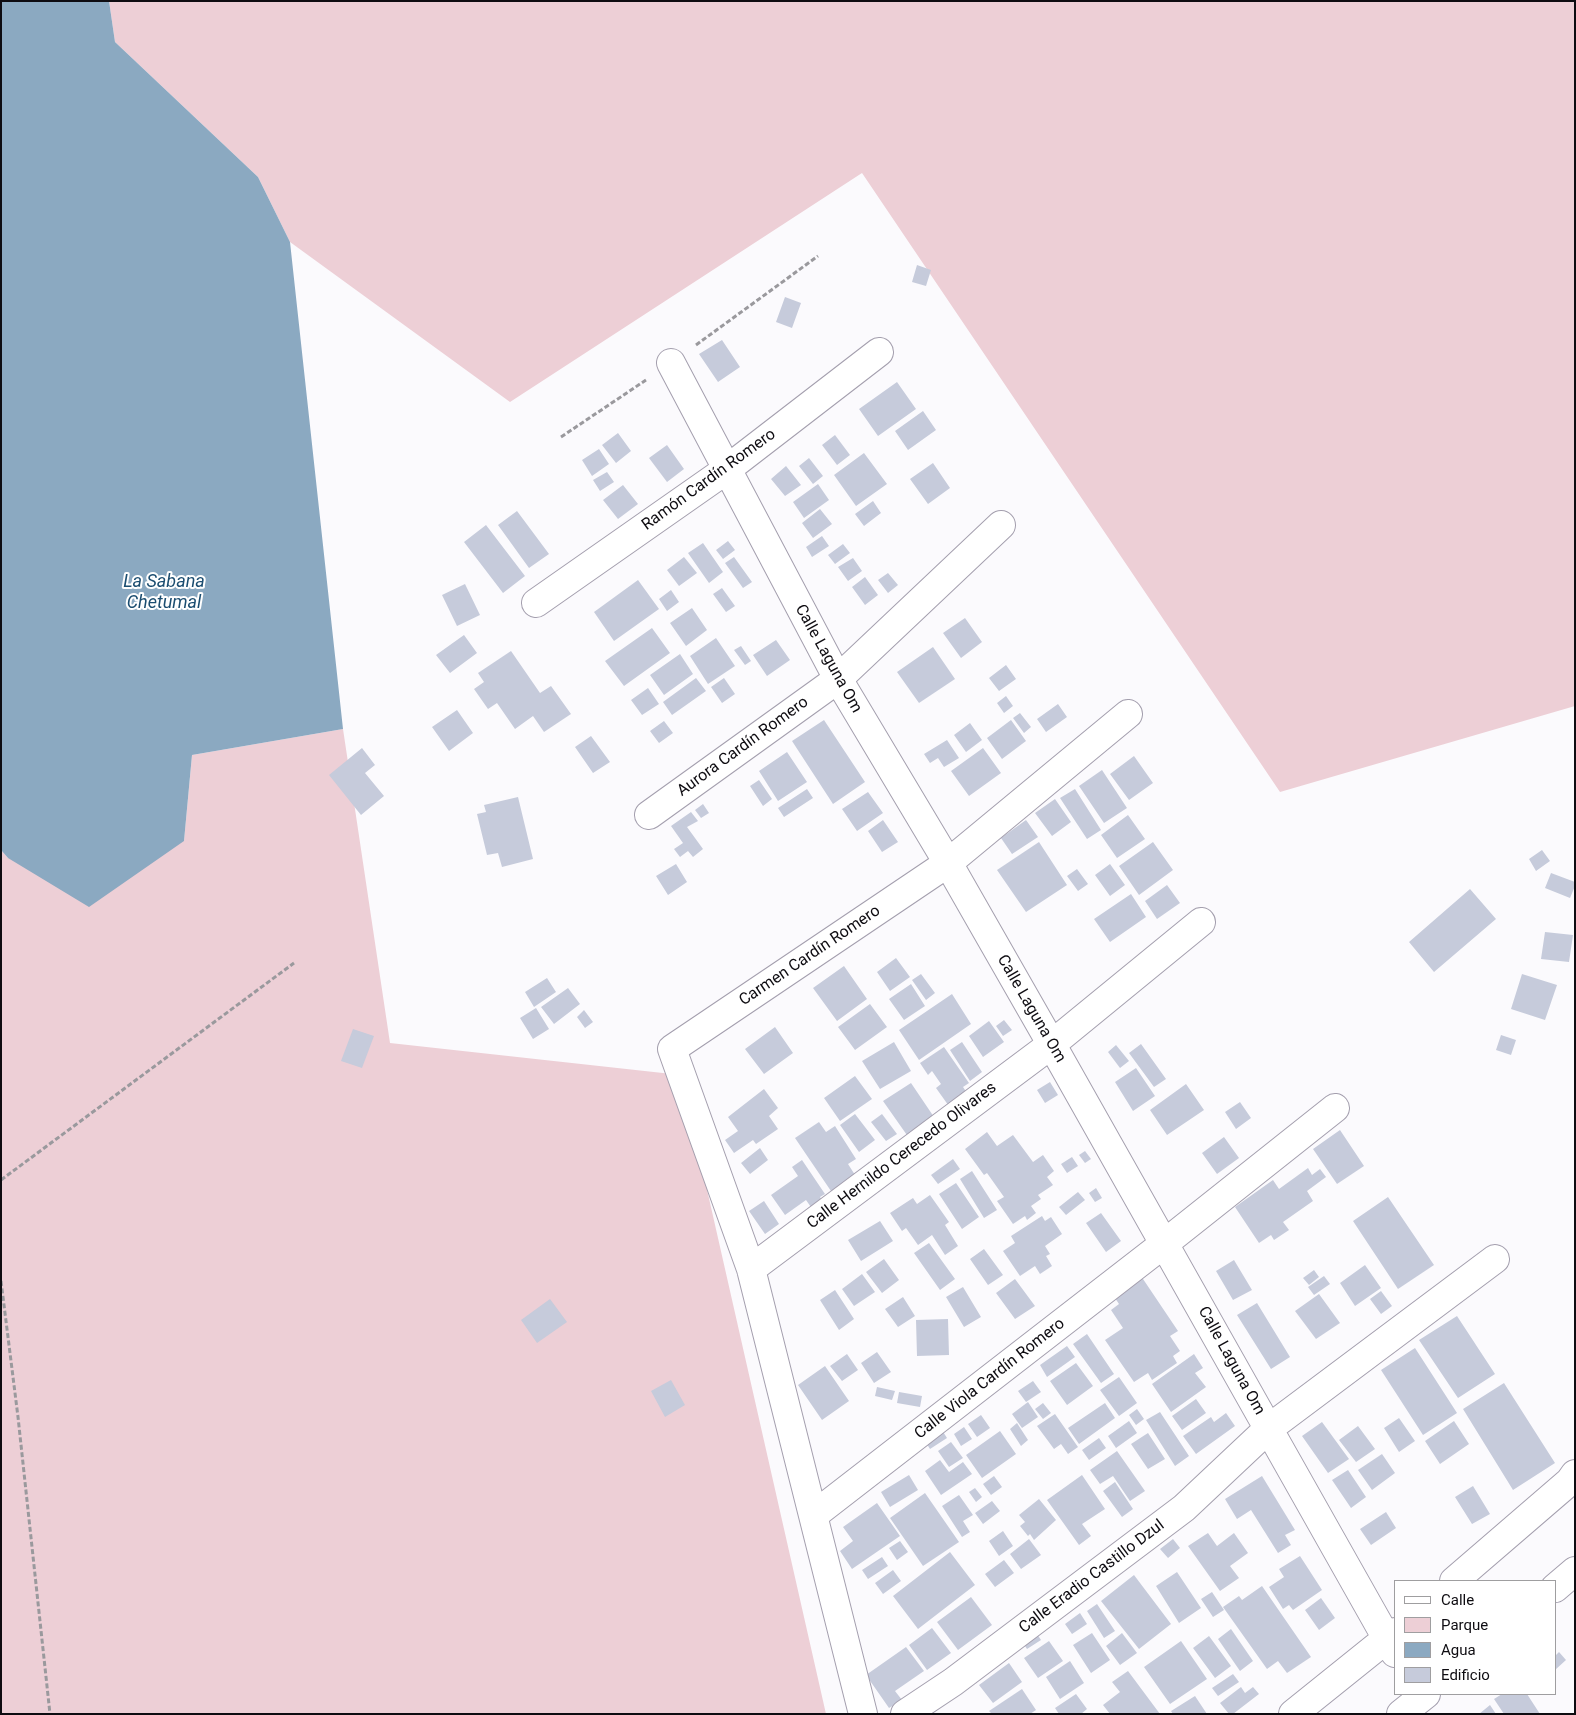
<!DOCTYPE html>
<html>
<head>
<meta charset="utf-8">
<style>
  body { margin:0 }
  #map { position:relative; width:1576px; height:1715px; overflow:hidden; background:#fbfafd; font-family:Roboto,sans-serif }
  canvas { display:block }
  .frame { position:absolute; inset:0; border:2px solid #0e0c11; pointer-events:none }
  .legend { position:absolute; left:1394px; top:1580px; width:162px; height:115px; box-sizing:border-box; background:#fff; border:1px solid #9f9ea0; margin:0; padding:6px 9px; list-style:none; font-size:15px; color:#0e0c11 }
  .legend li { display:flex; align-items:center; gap:10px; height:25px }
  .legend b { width:25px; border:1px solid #9f9ea0 }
</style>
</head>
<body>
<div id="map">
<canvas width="1576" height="1715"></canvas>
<div class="frame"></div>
<ul class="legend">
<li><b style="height:6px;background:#fff"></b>Calle</li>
<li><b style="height:14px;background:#edcfd6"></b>Parque</li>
<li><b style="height:14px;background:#8ba9c1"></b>Agua</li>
<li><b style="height:14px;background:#c6cbdb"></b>Edificio</li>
</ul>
</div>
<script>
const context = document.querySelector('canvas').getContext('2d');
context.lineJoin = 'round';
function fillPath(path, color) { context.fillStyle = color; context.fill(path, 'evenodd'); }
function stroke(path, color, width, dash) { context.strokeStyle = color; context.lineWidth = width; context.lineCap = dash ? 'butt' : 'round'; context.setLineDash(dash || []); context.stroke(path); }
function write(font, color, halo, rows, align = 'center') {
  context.font = font + ' Roboto,sans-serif'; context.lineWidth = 4; context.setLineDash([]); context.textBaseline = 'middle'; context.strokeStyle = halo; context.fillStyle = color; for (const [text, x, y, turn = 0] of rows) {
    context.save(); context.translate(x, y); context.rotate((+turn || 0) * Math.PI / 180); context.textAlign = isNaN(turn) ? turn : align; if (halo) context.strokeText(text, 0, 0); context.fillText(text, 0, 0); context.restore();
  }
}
fillPath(new Path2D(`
  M109,1H1575V706L1280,792L862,173L510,402L290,242L258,177L115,42Z
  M343,729L390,1043L681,1075L826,1714H1V850L8,858L184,841L192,755Z`), '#edcfd6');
fillPath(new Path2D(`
  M1,1H109L115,42L258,177L290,242L343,729L192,755L184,841L89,907L8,858L1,850Z`), '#8ba9c1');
fillPath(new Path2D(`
  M917,265L931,270L926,286L912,282Z
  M785,297L801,303L792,328L776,322Z
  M722,340L740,367L718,382L699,354Z
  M897,382L916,409L878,436L859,409Z
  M923,411L936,430L908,450L895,431Z
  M618,433L631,451L616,463L602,445Z
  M835,435L850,455L837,465L822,445Z
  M667,445L684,469L667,482L649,458Z
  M599,449L609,464L592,476L582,460Z
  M864,453L887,484L856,506L834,475Z
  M809,458L823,476L813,484L799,466Z
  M933,463L950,488L928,504L910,479Z
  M786,466L801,485L785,496L771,479Z
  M607,472L614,482L600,491L593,480Z
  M818,484L829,500L804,518L793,502Z
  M623,485L638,504L618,519L603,500Z
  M873,501L881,513L864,526L855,514Z
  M820,509L832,524L813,538L802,523Z
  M517,511L549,554L529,568L498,525Z
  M486,525L525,576L503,593L464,542Z
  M822,536L829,546L812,557L806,547Z
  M728,541L735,550L723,559L716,550Z
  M703,543L723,572L709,583L688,553Z
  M843,544L850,553L835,564L828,555Z
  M684,557L697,573L679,586L667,570Z
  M734,557L752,582L743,588L725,563Z
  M853,558L862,571L848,581L838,567Z
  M888,573L898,585L888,593L878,580Z
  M865,577L878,595L865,605L852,587Z
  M638,580L659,609L614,641L594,612Z
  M465,584L480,615L457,626L442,595Z
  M722,588L735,606L726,612L713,594Z
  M671,590L679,602L667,611L659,599Z
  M692,608L707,630L686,646L670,623Z
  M965,618L982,642L961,658L943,633Z
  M652,628L670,653L624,686L605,661Z
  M464,635L477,653L450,673L436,655Z
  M716,638L735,666L708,684L690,656Z
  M776,640L790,660L767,676L753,655Z
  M741,646L751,661L745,665L734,650Z
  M933,647L955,679L919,703L897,672Z
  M511,651L540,693L551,686L571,714L544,732L533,716L515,729L497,703L488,709L474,689L484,682L478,673Z
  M680,654L693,674L664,695L650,675Z
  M1006,665L1016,679L999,691L989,678Z
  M696,678L706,691L672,715L663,702Z
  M724,678L735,694L722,703L711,687Z
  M648,688L659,704L642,715L631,700Z
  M1006,696L1013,706L1004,713L997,703Z
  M1058,704L1067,717L1046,732L1037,719Z
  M457,710L473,733L449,751L432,727Z
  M1020,713L1031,727L1024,733L1013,718Z
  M824,720L865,782L833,804L792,741Z
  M1011,720L1026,741L1002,759L987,738Z
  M664,721L673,733L659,743L650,731Z
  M970,723L982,740L966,752L954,735Z
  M591,736L610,762L593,773L575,747Z
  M947,740L959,758L944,767L938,758L930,763L924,754Z
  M362,748L375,765L365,773L384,796L361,815L329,775Z
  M983,748L1001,773L969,796L951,771Z
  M787,752L807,782L778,801L759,771Z
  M1134,756L1153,783L1129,800L1110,774Z
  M1102,770L1127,808L1104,823L1079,786Z
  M759,780L772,799L763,806L750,786Z
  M807,789L813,798L784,817L778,808Z
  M1075,789L1101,830L1087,839L1060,798Z
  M868,792L883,813L857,831L842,809Z
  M518,797L533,859L502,867L498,853L487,855L477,814L486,812L484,805Z
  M1055,799L1071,822L1052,836L1035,813Z
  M703,804L709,813L701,818L695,810Z
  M691,812L698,821L687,827L703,849L693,857L688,851L680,857L674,849L683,843L671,826Z
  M1128,815L1145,839L1117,858L1101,835Z
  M883,820L898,842L882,852L868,831Z
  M1026,820L1038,837L1012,854L1001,838Z
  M1039,842L1067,885L1026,912L997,870Z
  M1153,842L1173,870L1139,895L1119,866Z
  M1542,850L1550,861L1536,871L1529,859Z
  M676,864L687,882L668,895L656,876Z
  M1110,864L1125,885L1110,896L1095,875Z
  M1077,869L1088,884L1078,891L1067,876Z
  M1551,873L1575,882V886L1570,898L1545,888Z
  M1167,885L1180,903L1157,919L1145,901Z
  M1470,889L1496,919L1434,972L1409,942Z
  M1131,894L1146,917L1110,942L1094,919Z
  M1545,932L1573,935L1569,962L1541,959Z
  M896,958L910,977L890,991L877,972Z
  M844,966L867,999L837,1021L813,988Z
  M921,974L935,993L926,1000L912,980Z
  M1522,974L1557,985L1545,1020L1511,1009Z
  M547,978L556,992L534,1007L525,992Z
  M911,984L925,1006L904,1020L889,999Z
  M568,988L580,1004L554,1024L541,1007Z
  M952,994L971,1024L919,1060L899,1030Z
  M870,1004L887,1027L855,1050L838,1027Z
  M536,1008L549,1029L533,1039L520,1018Z
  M584,1010L593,1022L585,1028L577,1017Z
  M1004,1020L1012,1030L1003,1036L996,1026Z
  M989,1021L1004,1042L983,1057L969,1036Z
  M775,1027L793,1053L764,1074L745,1049Z
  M353,1029L374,1036L362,1068L341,1061Z
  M1501,1035L1516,1040L1511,1055L1496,1050Z
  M894,1042L911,1071L880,1089L862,1061Z
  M962,1042L982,1072L970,1081L950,1050Z
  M1141,1044L1166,1079L1154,1087L1129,1053Z
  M1116,1045L1129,1061L1120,1068L1108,1052Z
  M944,1047L969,1083L963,1087L969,1096L951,1109L936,1088L941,1084L932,1071L928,1075L920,1063Z
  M1136,1068L1155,1096L1133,1111L1115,1082Z
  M855,1076L872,1099L840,1121L824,1098Z
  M1050,1082L1058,1095L1045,1103L1037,1090Z
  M911,1083L936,1120L909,1138L883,1101Z
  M1186,1084L1204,1110L1167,1135L1150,1110Z
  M764,1089L778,1108L769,1116L778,1129L756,1144L753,1140L734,1153L725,1140L738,1131L728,1117Z
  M1240,1102L1251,1118L1236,1129L1225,1112Z
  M855,1114L875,1140L859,1152L840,1125Z
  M882,1114L897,1134L886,1141L871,1122Z
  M819,1122L826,1132L835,1126L856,1159L848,1164L857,1178L833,1194L795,1138Z
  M1340,1130L1364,1166L1337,1184L1313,1149Z
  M987,1132L997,1146L1013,1135L1033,1162L1043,1155L1054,1171L1047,1177L1053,1185L1038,1195L1041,1199L1031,1206L1036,1213L1027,1220L1025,1216L1013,1224L997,1201L1004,1197L987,1173L984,1175L965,1149Z
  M1224,1137L1239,1158L1217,1174L1202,1153Z
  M760,1148L768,1160L750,1174L741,1163Z
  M1085,1151L1091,1159L1085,1163L1079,1155Z
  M1072,1157L1078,1166L1067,1173L1061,1164Z
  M953,1159L960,1169L938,1184L931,1175Z
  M802,1160L825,1194L820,1197L824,1203L813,1210L806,1200L785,1215L771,1195L798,1176L792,1167Z
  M1308,1168L1312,1175L1320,1169L1326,1177L1307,1191L1313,1201L1283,1222L1289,1230L1274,1240L1271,1235L1259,1243L1235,1207L1273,1180L1279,1189Z
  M972,1171L997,1210L984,1218L960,1179Z
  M956,1183L979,1217L962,1229L939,1194Z
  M1096,1188L1102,1198L1095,1202L1089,1193Z
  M1078,1192L1085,1200L1066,1215L1059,1207Z
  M930,1195L949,1222L945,1225L958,1246L945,1255L932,1235L918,1245L906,1228L902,1231L890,1213L913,1198L917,1204Z
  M1388,1197L1434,1265L1398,1289L1353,1221Z
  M764,1201L779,1224L765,1234L749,1211Z
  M1101,1213L1121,1241L1106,1252L1086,1223Z
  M1042,1216L1045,1221L1051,1217L1062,1234L1045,1246L1050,1254L1046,1256L1052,1266L1040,1274L1035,1266L1020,1276L1003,1251L1015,1243L1011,1236Z
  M880,1221L893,1241L861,1261L848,1240Z
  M929,1243L955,1279L940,1290L914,1253Z
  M984,1249L1003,1275L988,1285L970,1259Z
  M884,1259L899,1280L882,1293L866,1272Z
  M1234,1260L1252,1290L1233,1300L1216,1271Z
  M1365,1265L1381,1288L1355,1306L1340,1283Z
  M1314,1270L1319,1277L1309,1285L1303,1278Z
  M862,1274L875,1292L854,1306L842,1289Z
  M1141,1276L1178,1331L1170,1336L1180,1351L1173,1356L1177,1363L1152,1380L1148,1373L1134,1382L1105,1340L1123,1328L1111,1310L1119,1304L1113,1295Z
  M1324,1276L1330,1284L1314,1295L1308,1287Z
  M1015,1279L1035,1306L1015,1319L996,1293Z
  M963,1287L981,1317L964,1327L946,1297Z
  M835,1290L854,1319L839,1330L820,1300Z
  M1381,1291L1392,1306L1381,1314L1370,1299Z
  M1319,1294L1340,1323L1316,1339L1295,1311Z
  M903,1297L915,1316L898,1327L885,1309Z
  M550,1299L567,1322L537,1343L521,1320Z
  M1257,1303L1290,1357L1271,1369L1237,1315Z
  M1457,1316L1495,1374L1458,1398L1419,1340Z
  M948,1319L949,1355L917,1356L916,1320Z
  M1087,1334L1114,1374L1101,1383L1073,1344Z
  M1067,1346L1075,1357L1047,1377L1040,1365Z
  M1415,1348L1457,1413L1423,1435L1381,1370Z
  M877,1352L891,1372L874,1383L861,1363Z
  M847,1354L858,1370L842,1381L830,1366Z
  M1194,1354L1203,1368L1195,1373L1206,1387L1171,1412L1152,1384Z
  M1076,1363L1093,1386L1067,1405L1050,1381Z
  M825,1366L849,1401L822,1420L798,1385Z
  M1119,1377L1137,1403L1119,1416L1100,1390Z
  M671,1380L685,1405L665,1417L651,1391Z
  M1033,1381L1041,1392L1026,1402L1018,1391Z
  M1504,1383L1555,1463L1513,1490L1463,1409Z
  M877,1387L895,1391L892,1400L875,1396Z
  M899,1392L922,1396L920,1407L897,1403Z
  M1196,1399L1206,1413L1182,1430L1172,1416Z
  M1028,1402L1038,1417L1022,1428L1012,1414Z
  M1043,1403L1051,1413L1043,1419L1035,1409Z
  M1105,1403L1115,1418L1079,1444L1068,1428Z
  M1137,1409L1144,1419L1136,1425L1129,1415Z
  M1160,1412L1189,1456L1175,1466L1146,1420Z
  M1226,1413L1235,1426L1196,1454L1183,1436L1211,1417L1214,1422Z
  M1055,1414L1078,1447L1068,1454L1061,1444L1054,1449L1037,1426Z
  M981,1415L990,1428L977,1437L968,1424Z
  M1399,1418L1415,1441L1399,1452L1384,1428Z
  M1129,1421L1137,1433L1116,1448L1108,1436Z
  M1454,1421L1469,1444L1440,1464L1425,1441Z
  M1322,1422L1349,1459L1328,1473L1302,1436Z
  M1017,1423L1028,1440L1021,1446L1010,1429Z
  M1358,1426L1375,1449L1356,1462L1339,1440Z
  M940,1427L947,1438L930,1449L923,1438Z
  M964,1427L972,1439L961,1446L954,1434Z
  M1000,1431L1016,1454L982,1478L966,1455Z
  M1148,1433L1165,1459L1148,1469L1131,1444Z
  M1099,1438L1106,1448L1089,1460L1082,1450Z
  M951,1442L963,1458L949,1467L938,1451Z
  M1117,1451L1145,1491L1130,1501L1113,1476L1100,1484L1090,1470Z
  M1382,1454L1395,1473L1372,1490L1358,1470Z
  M940,1460L949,1472L963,1462L972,1474L941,1495L925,1471Z
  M1348,1470L1366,1497L1351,1508L1332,1480Z
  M909,1475L918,1490L890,1507L881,1492Z
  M1082,1475L1105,1509L1082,1524L1091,1536L1079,1545L1047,1500Z
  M994,1476L1002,1487L991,1495L983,1484Z
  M1262,1476L1295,1530L1285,1535L1291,1545L1278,1553L1251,1510L1237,1519L1225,1499Z
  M1115,1482L1133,1509L1122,1517L1103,1491Z
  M1473,1486L1490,1514L1472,1524L1455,1497Z
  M975,1488L982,1497L976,1502L969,1492Z
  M925,1493L959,1542L923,1566L890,1518Z
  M959,1495L973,1515L963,1521L970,1532L962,1537L942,1506Z
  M1039,1499L1056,1520L1034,1540L1030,1534L1028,1536L1020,1526L1025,1522L1019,1515Z
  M992,1501L1000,1511L983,1524L975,1513Z
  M877,1503L900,1536L852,1569L840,1551L853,1541L843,1527Z
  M1386,1512L1396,1528L1371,1545L1360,1529Z
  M1003,1531L1013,1546L999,1556L989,1541Z
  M1208,1533L1217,1546L1234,1533L1248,1553L1230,1566L1239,1578L1220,1591L1188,1546Z
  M1029,1539L1041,1555L1021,1569L1010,1554Z
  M1173,1539L1180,1548L1168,1558L1160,1549Z
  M900,1541L908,1552L897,1560L889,1548Z
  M950,1552L975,1585L918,1629L893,1596Z
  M1300,1556L1322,1590L1293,1610L1289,1605L1283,1609L1269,1587L1284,1577L1279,1569Z
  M882,1557L888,1566L868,1579L862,1570Z
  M1004,1560L1014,1573L995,1587L985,1574Z
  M893,1570L901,1581L883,1594L875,1583Z
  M1177,1572L1201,1608L1179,1623L1156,1586Z
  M1134,1575L1171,1624L1139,1649L1101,1601Z
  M1262,1586L1311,1657L1287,1673L1278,1661L1267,1669L1223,1607L1239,1596L1242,1600Z
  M1212,1592L1224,1610L1213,1617L1201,1599Z
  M971,1597L992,1625L958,1650L937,1622Z
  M1321,1598L1335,1618L1319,1630L1305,1610Z
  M1097,1604L1115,1631L1104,1638L1087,1611Z
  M1080,1613L1087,1624L1072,1634L1065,1624Z
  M932,1628L951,1653L927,1670L909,1645Z
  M1231,1629L1253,1661L1240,1671L1218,1639Z
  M1035,1631L1041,1640L1027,1649L1021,1640Z
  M1092,1633L1110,1660L1091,1673L1073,1645Z
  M1122,1633L1137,1653L1120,1665L1106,1646Z
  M1209,1636L1231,1666L1215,1678L1193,1648Z
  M1049,1641L1063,1661L1038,1678L1024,1658Z
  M1181,1641L1207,1679L1170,1704L1144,1667Z
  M906,1647L924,1671L895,1691L902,1700L889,1708L866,1675Z
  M1559,1652L1566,1660L1555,1670V1656Z
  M1070,1661L1084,1683L1060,1699L1046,1677Z
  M1009,1663L1022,1682L993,1703L979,1685Z
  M1128,1671L1160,1714H1110L1103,1705L1120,1692L1112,1682Z
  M1233,1674L1239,1682L1218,1696L1212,1688Z
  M1241,1687L1245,1693L1253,1687L1259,1694L1233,1714H1229L1220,1703Z
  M1022,1689L1036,1710L1030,1714H992L989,1711Z
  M1076,1694L1087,1709L1081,1714H1059L1055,1708Z
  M1502,1694H1527L1540,1714H1504L1494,1699Z
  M1195,1696L1207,1714H1173L1171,1711Z
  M1490,1705L1496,1714H1479Z`), '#c6cbdb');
const minor = new Path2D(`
  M671,363L838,679L948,863L1048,1038L1395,1653
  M536,603L726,470L879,352
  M649,815L838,679L1001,525
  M751,1269L1052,1044L1201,922
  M814,1515L1165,1243L1335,1108
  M1454,1581L1570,1481L1575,1474
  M1555,1588L1575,1571
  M863,1714L751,1269L672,1049L948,863L1128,714
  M905,1714L953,1682L1184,1508L1268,1429L1495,1259
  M1293,1714L1395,1632
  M1401,1714L1426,1694`);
stroke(minor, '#a49fae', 30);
stroke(new Path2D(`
  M696,345L818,256
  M561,437L646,380
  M1,1180L294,963
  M1,1281L18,1417L50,1714`), '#9a999d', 3, [5, 2.5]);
stroke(minor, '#fff', 28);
write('16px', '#0e0c11', '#fff', [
  ["Ramón Cardín Romero",709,480,-36],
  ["Calle Laguna Om",828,659,61],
  ["Aurora Cardín Romero",743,747,-36],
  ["Carmen Cardín Romero",810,956,-34],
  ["Calle Laguna Om",1031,1009,60],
  ["Calle Hernildo Cerecedo Olivares",902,1156,-37],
  ["Calle Laguna Om",1231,1361,61],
  ["Calle Viola Cardín Romero",990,1379,-38],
  ["Calle Eradio Castillo Dzul",1092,1577,-37]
]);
write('italic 18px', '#1b4d70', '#fff', [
  ["La Sabana",164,582],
  ["Chetumal",164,603]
]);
</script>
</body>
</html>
